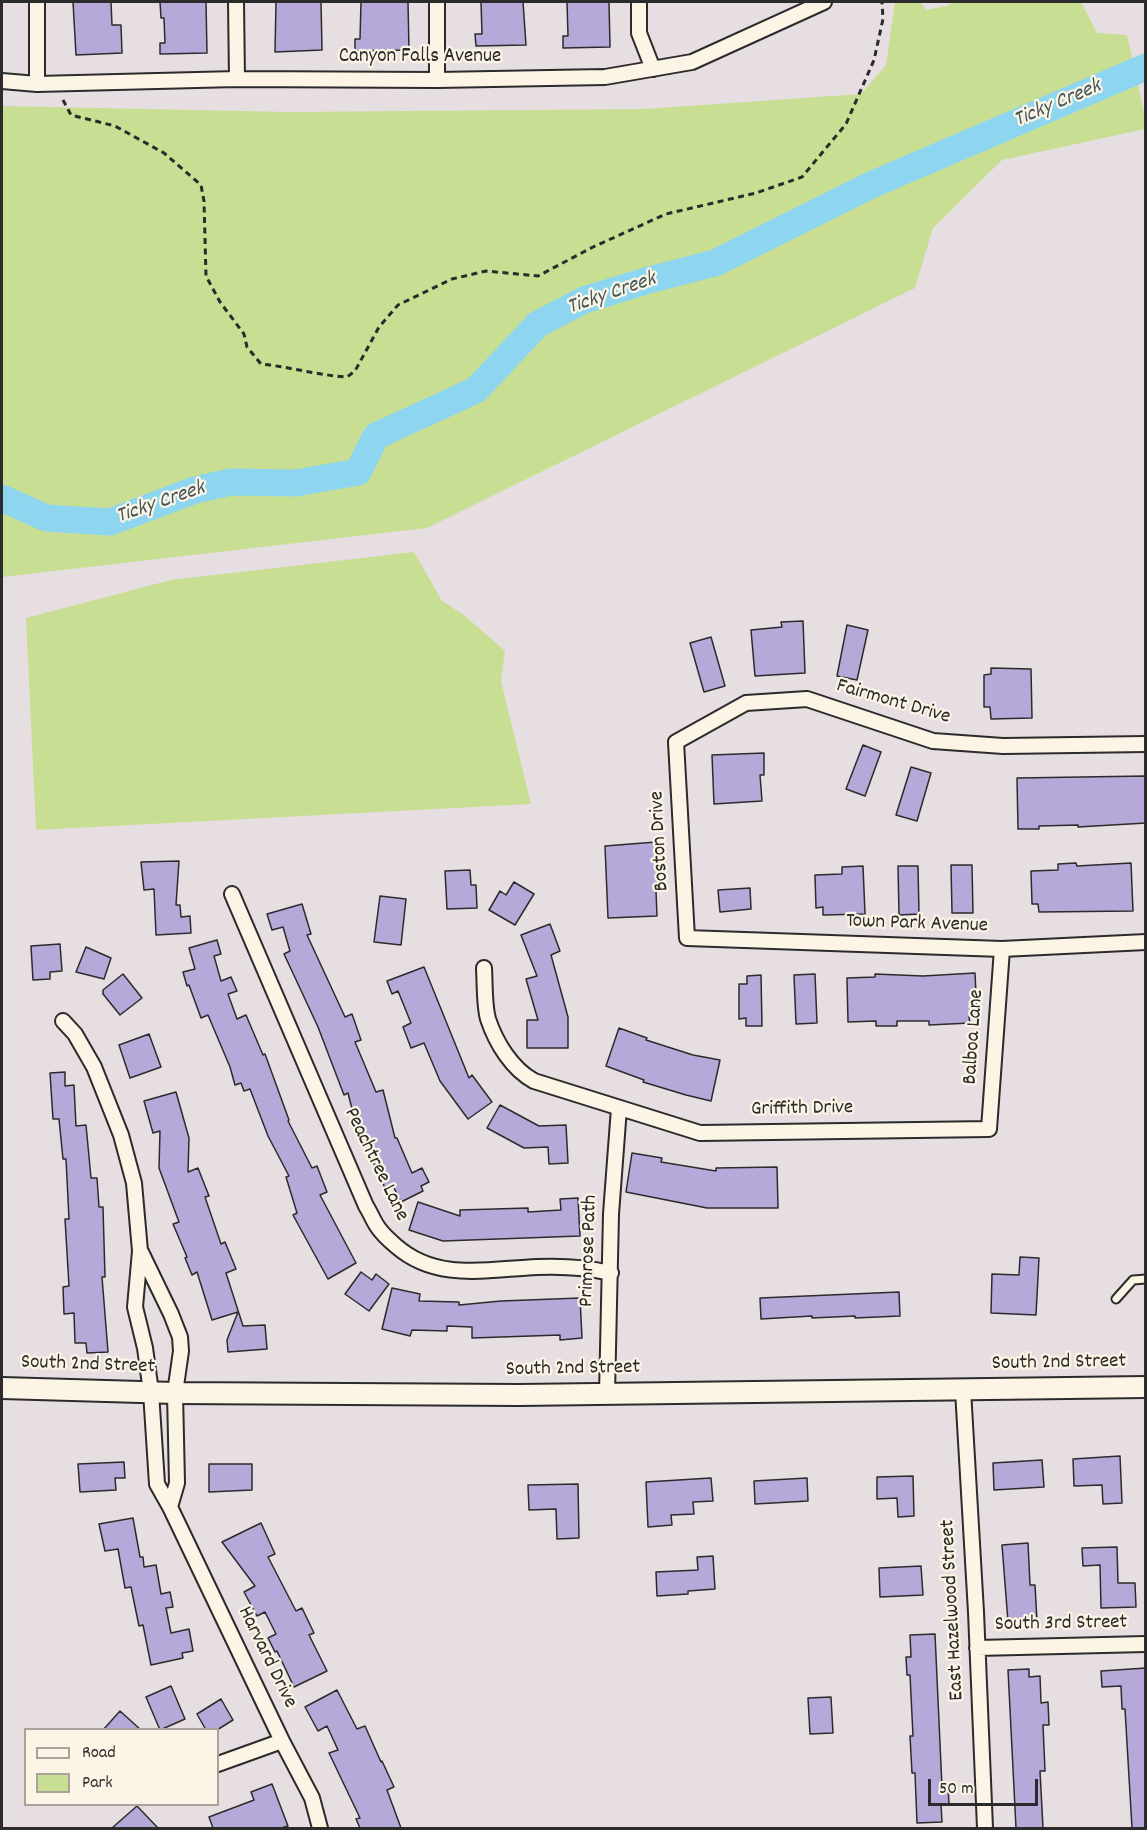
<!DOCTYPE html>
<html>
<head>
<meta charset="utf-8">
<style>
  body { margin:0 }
  #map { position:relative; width:1147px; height:1830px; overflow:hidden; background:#e7dee2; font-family:Dekko,sans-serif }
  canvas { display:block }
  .frame { position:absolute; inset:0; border:3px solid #2b2b2b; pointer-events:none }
  .legend { position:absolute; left:24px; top:1728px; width:195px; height:78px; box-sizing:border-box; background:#fcf5e5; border:2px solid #a8a49b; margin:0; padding:8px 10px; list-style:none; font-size:18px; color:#2b2b2b }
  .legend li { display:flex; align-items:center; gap:12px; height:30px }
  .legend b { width:30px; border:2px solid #a8a49b }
  .scale { position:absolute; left:928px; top:1779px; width:110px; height:27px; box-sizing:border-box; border:3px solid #2b2b2b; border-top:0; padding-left:8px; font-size:18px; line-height:21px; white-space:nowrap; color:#2b2b2b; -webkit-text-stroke:4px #fcf5e5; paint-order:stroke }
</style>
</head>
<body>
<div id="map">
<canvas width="1147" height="1830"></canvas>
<div class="frame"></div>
<ul class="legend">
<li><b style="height:8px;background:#fcf5e5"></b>Road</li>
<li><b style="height:16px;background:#c8de93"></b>Park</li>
</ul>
<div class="scale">50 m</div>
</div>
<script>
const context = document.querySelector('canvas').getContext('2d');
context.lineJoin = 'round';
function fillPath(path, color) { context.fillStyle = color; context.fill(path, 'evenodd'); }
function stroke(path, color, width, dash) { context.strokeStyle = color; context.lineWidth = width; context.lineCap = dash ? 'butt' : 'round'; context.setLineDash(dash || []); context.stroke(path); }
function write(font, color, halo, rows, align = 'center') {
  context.font = font + ' Dekko,sans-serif'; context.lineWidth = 4.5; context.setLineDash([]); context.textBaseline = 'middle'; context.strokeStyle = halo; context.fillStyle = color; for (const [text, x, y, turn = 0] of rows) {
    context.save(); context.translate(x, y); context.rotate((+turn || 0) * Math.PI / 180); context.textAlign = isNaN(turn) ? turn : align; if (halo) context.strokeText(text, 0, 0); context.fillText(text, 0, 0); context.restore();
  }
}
fillPath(new Path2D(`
  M895,2H921L926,10L947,6L952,2H1081L1097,33L1127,35L1145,118V129L1002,160L933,228L915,288L427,528L2,577V106L290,112L644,109L861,94L886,65Z
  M414,552L442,601L464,615L505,651L501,681L531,804L36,830L26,618L171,580Z`), '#c8de93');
stroke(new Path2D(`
  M2,498L46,518L110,522L195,490L231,482L296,483L358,472L376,436L476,390L538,324L584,300L649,280L715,263L871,185L1146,67`), '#8ed6f0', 27);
const building = new Path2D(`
  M73,2H111L112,25H121L122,53L76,55Z
  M160,2H206L207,53L160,54V43H165L164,18H161Z
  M276,2H321L322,50L275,52Z
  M361,2H408L409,50L355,51V39H360Z
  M481,2H523L526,45L476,46L475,34H482Z
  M567,2H609L610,47L563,48V36H568Z
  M803,621L805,673L755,676L751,630L782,627L781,622Z
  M847,625L868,630L857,680L837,676Z
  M711,637L725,686L704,692L690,643Z
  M991,668L1031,669L1032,718L991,719L990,707H984V675L991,674Z
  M863,745L881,752L865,796L846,789Z
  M764,753V775H760L762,801L714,804L712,755Z
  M911,767L931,773L917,821L896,815Z
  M1146,776V823L1078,827V825L1039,826V829H1018L1017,778Z
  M656,842L658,891H656L657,916L608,918L605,846Z
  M179,861L176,905H180L181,917L190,916L191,933L156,935L154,889L144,890L141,862Z
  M1076,863L1077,866L1131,863L1133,911L1039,912L1038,904H1032L1031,871L1058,870V864Z
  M951,865H972L973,913H952Z
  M863,866L865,914L823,915V907L816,908L815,875L842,874V867Z
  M898,866H918L919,914L899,915Z
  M470,870L471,885H476L477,908L447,909L445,871Z
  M514,882L534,894L515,925L489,910L500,891L506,895Z
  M750,888L751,909L720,912L718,890Z
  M380,896L406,899L401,945L374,942Z
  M302,904L311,934L307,935L345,1017L352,1014L361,1040L355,1042L376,1092L383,1090L395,1138H397L412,1173L422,1168L429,1182L421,1186L423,1191L401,1202L392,1184L385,1188L356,1125L348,1093L344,1095L318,1027L284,954L290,951L283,927L272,930L267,914Z
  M550,924L560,951L551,955L568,1017V1048H527V1020H538L526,979L537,976L521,935Z
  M217,940L221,954L214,956L221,981L231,977L237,991L228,994L237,1019L246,1015L263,1055L265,1054L289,1120L288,1121L312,1168L317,1166L327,1192L320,1195L356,1263L328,1279L293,1215L297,1213L286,1177L289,1176L268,1136L250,1089L244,1091L241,1083L235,1085L230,1067L208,1015L201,1018L189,985L187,986L183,972L195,969L189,948Z
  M60,944L62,971L50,972V979L33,980L31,946Z
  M86,947L111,958L104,979L76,972Z
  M424,967L469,1078L472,1075L492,1102L468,1119L440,1081L424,1043L411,1048L403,1027L411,1023L398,991L392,994L387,981Z
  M975,973L977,1017H969L970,1023L929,1025V1021H897V1026H876V1021L848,1022L847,978L875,977V974L923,976Z
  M123,974L142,998L120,1015L103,994V990Z
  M815,974L817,1023L796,1024L794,975Z
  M761,975L762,1026H746V1018L739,1019V984H747V976Z
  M619,1028L647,1038L646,1040L693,1055L720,1060L711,1101L686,1095L643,1082L644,1080L606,1066Z
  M149,1034L161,1067L130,1078L119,1045Z
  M65,1072V1086L74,1085L76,1126L86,1125L91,1178H97L99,1207H103L105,1277H102L108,1352L87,1353L86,1343H75L74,1313L64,1314L63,1287L69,1286L65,1219H69L66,1159H63L59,1119H53L50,1073Z
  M176,1092L189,1138L188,1172L198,1168L209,1196L205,1197L221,1244L225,1242L236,1269L226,1273L243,1326L265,1325L267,1349L228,1352L227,1340L238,1312L212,1320L197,1272L192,1275L185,1258L187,1257L173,1224L179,1222L159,1168L160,1131L153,1133L144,1101Z
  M500,1105L539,1126L566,1125L568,1163L549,1164L548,1147L524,1148L487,1128Z
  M632,1153L662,1158L661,1162L716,1171V1168L777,1167L778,1208H707L626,1192Z
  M578,1198L580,1236L443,1241L409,1230L418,1202L460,1216V1210L528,1208V1212L561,1210L560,1199Z
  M1020,1257L1039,1258L1036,1315L991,1313L992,1274L1019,1275Z
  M361,1272L372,1280L376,1274L389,1284L369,1311L345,1294Z
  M392,1288L420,1294L419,1301L459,1302V1305L501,1301L580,1298L582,1338L560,1340V1335L472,1338V1327L447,1326V1331L412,1330L410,1336L382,1329Z
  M899,1292L900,1316L855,1318V1316L812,1318V1316L761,1319L760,1298Z
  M1120,1456L1122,1503L1103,1504L1102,1485L1074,1486L1073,1459Z
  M1042,1460L1044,1487L994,1490L993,1463Z
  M124,1462L125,1478H115L116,1490L80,1492L78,1464Z
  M209,1464H252V1490L209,1492Z
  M913,1476L914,1516L898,1517L897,1498L877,1499V1477Z
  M711,1478L713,1501L693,1502L694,1514L671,1515L672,1525L648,1527L646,1482Z
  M807,1478L808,1501L755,1504L754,1481Z
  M578,1484L579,1538L557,1539L556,1509L529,1510L528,1485Z
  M133,1518L140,1557H143L144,1567L156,1565L161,1594L170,1592L173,1607L166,1608L171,1633L189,1629L193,1651L182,1653L183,1658L151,1665L143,1625L139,1626L131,1587L125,1588L118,1549L105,1551L99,1524Z
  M261,1523L275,1554L268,1557L296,1611L302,1608L314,1633L309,1635L327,1671L294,1687L277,1651L275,1652L268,1638L276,1634L265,1612L257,1616L244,1592L255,1586L222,1542Z
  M1028,1543L1030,1585H1035L1037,1621L1008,1622L1002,1545Z
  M1117,1547L1118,1583H1135L1136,1607L1101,1608L1100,1565L1083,1566L1082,1548Z
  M713,1556L715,1589L688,1591V1594L657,1596L656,1572L698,1570L697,1557Z
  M921,1566L923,1595L880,1597L879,1568Z
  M935,1634L942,1787L948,1786L949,1804H941L942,1822L917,1823L915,1773H912L910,1736H913L910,1675H907L906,1657H911L910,1635Z
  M1146,1668V1828H1132L1125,1709H1122L1121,1686L1102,1687L1101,1671Z
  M1029,1669V1677L1040,1676L1041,1703L1048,1702L1049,1725H1043L1045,1771H1040L1043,1828H1016L1008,1670Z
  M171,1686L185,1719L160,1730L146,1697Z
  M337,1690L357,1729L365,1726L381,1762L382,1761L394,1787L387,1790L401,1828H360L356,1819L360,1818L329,1753L338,1750L327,1726L318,1731L305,1707Z
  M831,1697L833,1733L810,1734L808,1698Z
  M221,1699L233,1720L217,1730H206L197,1714Z
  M120,1711L141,1730H103Z
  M272,1784L288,1826L281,1828H213L209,1817L254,1800L251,1792Z
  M137,1806L158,1828H112Z`);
fillPath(building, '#b6a9da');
stroke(building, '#2b2b2b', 1.5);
const service = new Path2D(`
  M1116,1299L1133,1280L1146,1279`);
const minor = new Path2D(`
  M236,2L237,79
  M437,2V80
  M639,2V33L653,69
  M2,81L37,84L237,79L437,80L605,77L692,62L824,2
  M37,84V2
  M1146,744L1003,746L933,741L807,699L746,703L676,742L687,938L1002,949L1146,942
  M232,894L366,1206C370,1212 373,1220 377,1226C382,1234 389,1240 396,1246C437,1282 488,1269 537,1267C563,1266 586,1267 611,1273
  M484,968C485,984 484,1004 488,1019C496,1043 512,1069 534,1081L700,1133L989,1129L1002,949
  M63,1021L75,1034L94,1067L121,1135L134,1183L140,1251L135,1307L145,1348L151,1392L157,1484L170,1507L282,1741L312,1798L320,1828
  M141,1252L171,1314L180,1337L181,1351L175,1393L177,1483L170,1507
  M963,1390L976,1612L985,1828
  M607,1394L611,1214L619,1108
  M977,1648L1146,1644
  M218,1764L282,1741`);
const secondary = new Path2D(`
  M2,1388L175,1393L519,1395L1146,1387`);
stroke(service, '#2b2b2b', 11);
stroke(minor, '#2b2b2b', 18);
stroke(secondary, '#2b2b2b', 24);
stroke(new Path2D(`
  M63,100L71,115L115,126L164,153L201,185L204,201L206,276L220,302L244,334L247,347L261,364C290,367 317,375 347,377L355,371L379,327L398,305L452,279L486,271L538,276L593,247L666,214L756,193L802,177L846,124L874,60L883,19L882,2`), '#2b2b2b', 3, [6, 4.5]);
stroke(service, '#fcf5e5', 7);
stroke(minor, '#fcf5e5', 14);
stroke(secondary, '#fcf5e5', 20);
write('21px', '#2b2b2b', '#fcf5e5', [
  ["Canyon Falls Avenue",420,58],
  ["Fairmont Drive",893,703,16],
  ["Boston Drive",661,841,-93],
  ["Town Park Avenue",917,925,2],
  ["Balboa Lane",975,1037,-86],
  ["Griffith Drive",802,1110,-1],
  ["Peachtree Lane",375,1165,64],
  ["Primrose Path",590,1251,-88],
  ["South 2nd Street",1059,1364,-1],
  ["South 2nd Street",88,1366,2],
  ["South 2nd Street",573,1370,-1],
  ["East Hazelwood Street",954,1610,-93],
  ["South 3rd Street",1061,1625,-1],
  ["Harvard Drive",266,1658,64]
]);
write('italic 22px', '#44565c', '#fcf5e5', [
  ["Ticky Creek",1058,105,-23],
  ["Ticky Creek",612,295,-19],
  ["Ticky Creek",161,504,-19]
]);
</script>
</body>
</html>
